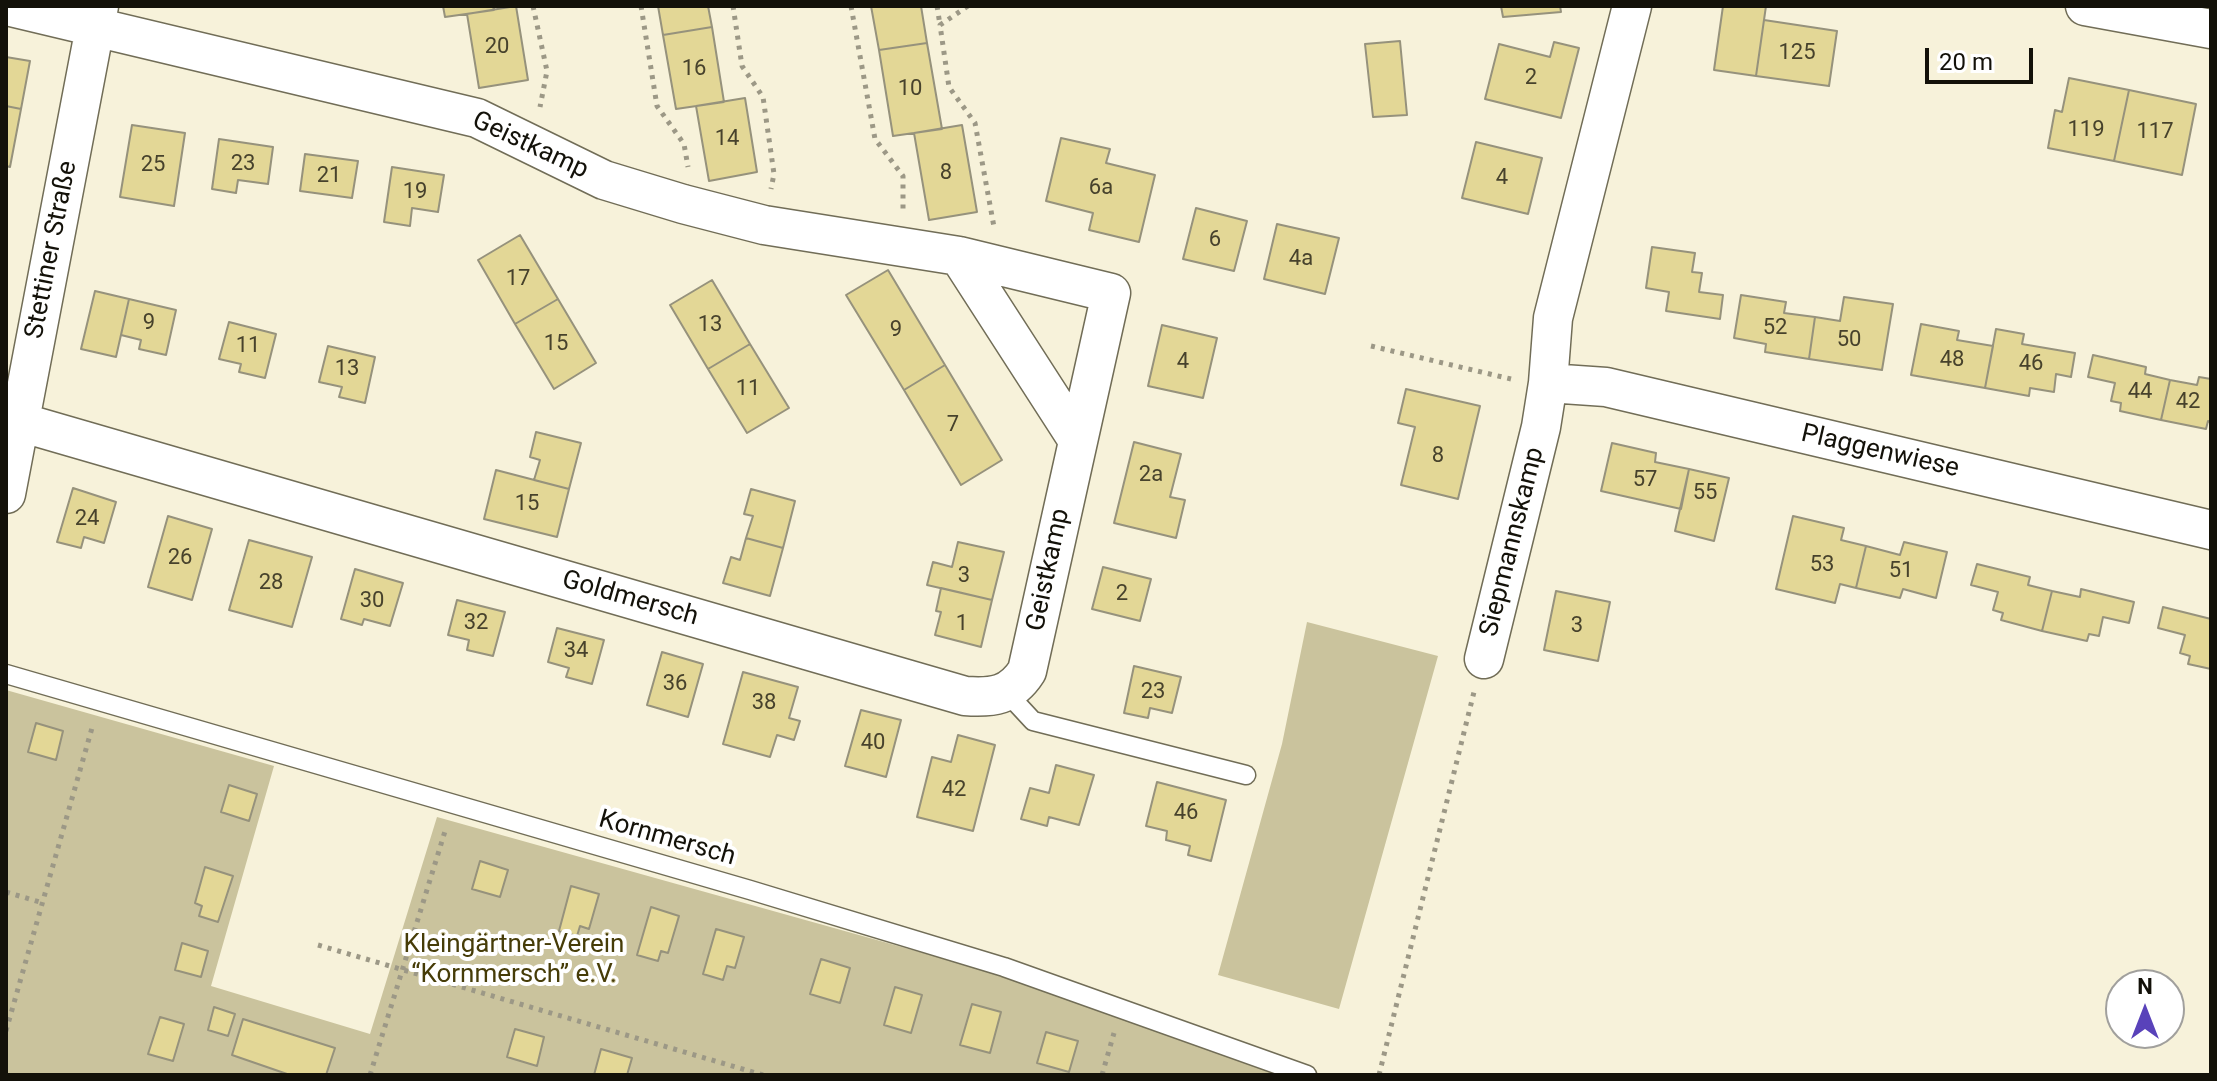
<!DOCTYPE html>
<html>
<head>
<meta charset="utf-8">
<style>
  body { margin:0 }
  #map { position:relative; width:2217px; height:1081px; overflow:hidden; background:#f7f2da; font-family:Roboto,sans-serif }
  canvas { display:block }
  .frame { position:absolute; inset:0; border:8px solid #131109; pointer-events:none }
  .north { position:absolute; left:2105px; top:969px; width:80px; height:80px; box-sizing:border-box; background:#fff; border:2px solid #a1a09d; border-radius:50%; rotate:0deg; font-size:22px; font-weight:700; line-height:32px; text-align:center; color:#131109 }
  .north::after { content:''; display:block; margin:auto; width:28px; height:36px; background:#5942ba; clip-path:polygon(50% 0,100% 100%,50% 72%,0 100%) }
  .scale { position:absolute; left:1925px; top:48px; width:108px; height:36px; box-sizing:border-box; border:4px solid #131109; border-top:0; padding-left:10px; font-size:24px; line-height:28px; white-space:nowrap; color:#131109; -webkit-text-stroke:6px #fff; paint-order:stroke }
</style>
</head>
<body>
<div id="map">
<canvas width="2217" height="1081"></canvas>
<div class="frame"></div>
<div class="north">N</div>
<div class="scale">20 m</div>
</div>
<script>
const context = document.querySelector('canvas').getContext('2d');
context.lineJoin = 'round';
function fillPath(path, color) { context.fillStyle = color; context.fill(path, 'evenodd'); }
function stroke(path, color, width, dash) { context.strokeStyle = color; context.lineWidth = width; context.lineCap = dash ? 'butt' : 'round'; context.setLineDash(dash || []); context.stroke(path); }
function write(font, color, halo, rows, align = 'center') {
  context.font = font + ' Roboto,sans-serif'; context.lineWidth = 8; context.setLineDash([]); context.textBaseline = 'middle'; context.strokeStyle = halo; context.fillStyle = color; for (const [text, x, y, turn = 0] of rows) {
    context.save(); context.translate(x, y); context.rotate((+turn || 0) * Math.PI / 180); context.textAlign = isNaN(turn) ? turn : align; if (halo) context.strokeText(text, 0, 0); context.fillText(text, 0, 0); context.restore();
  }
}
fillPath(new Path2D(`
  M1307,622L1438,656L1339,1009L1218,975L1282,744Z
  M6,690L274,766L211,986L370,1034L437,817L1002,975L1292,1075H6Z`), '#cac39d');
const building = new Path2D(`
  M443,6H493L494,10L445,17Z
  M516,6L528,80L479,88L467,14Z
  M658,6H708L712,27L663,35Z
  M871,6H921L927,43L879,50Z
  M1501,6H1560L1561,12L1503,17Z
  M1723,6H1766L1756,76L1714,70Z
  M1764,20L1837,31L1829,86L1756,76Z
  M712,27L724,102L676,109L663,35Z
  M1400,41L1407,115L1373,117L1365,44Z
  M1554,42L1579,48L1561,118L1485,99L1499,44L1550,57Z
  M927,43L942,129L893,136L879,50Z
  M6,57L30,61L21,109L6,106Z
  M2069,78L2129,90L2114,161L2048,148L2055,110L2062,112Z
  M2129,90L2196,104L2182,175L2114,161Z
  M745,98L757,172L709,181L696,106Z
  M6,106L21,109L10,167L6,166Z
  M132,125L185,133L174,206L120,197Z
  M962,125L977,212L929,220L914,133Z
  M1061,138L1110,149L1106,163L1155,175L1139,242L1089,230L1093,213L1046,201Z
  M219,139L273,147L268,184L238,180L236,193L212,189Z
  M1476,142L1542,158L1528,214L1462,198Z
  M305,154L358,161L352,198L300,191Z
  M392,167L444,175L438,212L412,208L410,226L384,222Z
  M1196,208L1247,221L1234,271L1183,259Z
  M1277,224L1339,238L1325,294L1264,279Z
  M520,235L558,299L515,324L478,260Z
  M1652,247L1695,253L1692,272L1702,273L1699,292L1723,295L1720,319L1666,311L1669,292L1646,288Z
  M888,270L945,365L904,390L846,295Z
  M712,280L750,344L708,369L670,305Z
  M95,291L129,299L116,357L81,349Z
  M1741,295L1786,302L1784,313L1815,317L1809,359L1765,352L1766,344L1734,338Z
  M1844,297L1893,304L1882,370L1809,359L1815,317L1840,321Z
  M129,299L176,310L166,355L139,349L141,340L121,335Z
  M558,299L596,363L554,389L515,324Z
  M229,322L276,334L265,378L239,372L241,364L219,359Z
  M1921,324L1959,331L1957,340L1993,346L1985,388L1911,375Z
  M1162,325L1217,338L1203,398L1148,386Z
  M1996,329L2024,334L2022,344L2075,353L2071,377L2056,374L2054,392L2030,388L2029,396L1985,388Z
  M750,344L789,408L747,433L708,369Z
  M328,346L375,357L365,403L339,397L342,387L319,382Z
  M2093,355L2146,367L2145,374L2170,380L2161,420L2120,411L2121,403L2111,401L2115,383L2088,377Z
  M945,365L1002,460L961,485L904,390Z
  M2199,377L2211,379V422L2208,421L2206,429L2161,420L2170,380L2197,385Z
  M1406,389L1480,406L1458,499L1401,485L1415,427L1398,423Z
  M536,432L581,443L569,489L534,480L540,460L530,457Z
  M1134,442L1181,454L1170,497L1185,500L1176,538L1114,523Z
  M1612,443L1656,453L1655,462L1689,469L1681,509L1601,491Z
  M1689,469L1729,478L1714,541L1675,531Z
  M496,470L569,489L557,537L484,519Z
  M73,488L116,502L104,543L84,537L81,548L57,542Z
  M751,489L795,501L783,548L746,538L753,516L744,514Z
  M168,516L212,529L192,600L148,587Z
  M1793,516L1844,528L1841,540L1866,546L1856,588L1840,584L1835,603L1776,589Z
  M746,538L783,548L770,596L723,583L731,557L740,560Z
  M249,540L312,557L292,627L229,610Z
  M958,542L1004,552L992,600L927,585L933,562L952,567Z
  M1904,542L1947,552L1936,598L1903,589L1900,598L1856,588L1866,546L1900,555Z
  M1977,564L2030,577L2028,585L2052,591L2042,631L2001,620L2003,613L1993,610L1998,592L1971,585Z
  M1103,567L1151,579L1140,621L1092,609Z
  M355,569L403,583L390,626L364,619L362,625L341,619Z
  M941,588L992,600L981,647L935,635L941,612L936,611Z
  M2081,589L2134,602L2129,623L2103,617L2099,636L2089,634L2087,641L2042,631L2052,591L2080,597Z
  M1556,591L1610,602L1598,661L1544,650Z
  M457,600L505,612L493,656L467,650L469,640L448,635Z
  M2163,607L2211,619V669L2188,664L2190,656L2180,653L2185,635L2158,628Z
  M557,628L604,640L592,684L566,677L569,668L548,662Z
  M662,652L703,664L688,717L647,705Z
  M1134,666L1181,677L1172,713L1150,708L1148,718L1124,713Z
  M743,672L798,687L789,718L800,721L794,740L777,735L770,757L723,744Z
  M861,710L901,720L886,777L845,766Z
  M36,723L63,731L56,760L28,752Z
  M958,735L995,745L973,831L917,817L932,757L951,762Z
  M1056,765L1094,775L1079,825L1049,817L1047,826L1021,819L1030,788L1049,793Z
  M1157,782L1226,800L1211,861L1188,855L1190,846L1166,840L1167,831L1146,826Z
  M229,785L257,794L249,821L221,812Z
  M480,861L508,870L500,897L472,889Z
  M205,867L233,876L218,922L199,916L202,906L195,903Z
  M571,886L599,894L589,929L580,926L577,936L559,931Z
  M651,907L679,916L668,953L661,951L658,961L637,955Z
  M716,929L744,937L735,968L727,966L723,980L703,974Z
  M182,943L208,951L201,977L175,970Z
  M821,959L850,968L840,1003L810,994Z
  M895,987L922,995L911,1033L884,1025Z
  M972,1004L1001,1012L990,1053L960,1045Z
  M214,1007L235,1014L228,1036L208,1030Z
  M160,1017L184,1024L173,1061L148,1054Z
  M243,1019L335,1048L326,1075H290L232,1055Z
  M515,1029L544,1037L537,1066L507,1057Z
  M1046,1032L1078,1041L1069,1072L1037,1063Z
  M601,1049L632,1058L627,1075H594Z`);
fillPath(building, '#e3d796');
stroke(building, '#96927c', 2);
const lane = new Path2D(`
  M6,674L750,890L1004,967L1307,1075
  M1007,693L1033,721L1246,775`);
const street = new Path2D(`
  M2085,6L2211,29
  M959,256L1077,439
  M1548,383L1606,387L2211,530
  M6,418L965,696C993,698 1011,696 1027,671L1111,293L959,256L764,225L683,204L604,180L477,118L7,6
  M6,494L99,6
  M1484,659L1541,427L1548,383L1553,318L1632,6`);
stroke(lane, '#716d57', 21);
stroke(street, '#716d57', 41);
stroke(new Path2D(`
  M533,6L547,71L540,107
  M641,6L657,106L684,144L688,167
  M733,6L742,66L763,97L774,174L771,189
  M851,6L875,139L903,176V210
  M937,6L940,25
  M968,6L940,25L949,87L975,123L994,227
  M1371,346L1511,379
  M6,892L43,903
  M318,945L763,1075
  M6,1031L92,728
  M370,1075L446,828
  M1102,1075L1114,1033
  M1379,1075L1474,692`), '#9c9886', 5, [4, 6]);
stroke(lane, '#fff', 18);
stroke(street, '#fff', 38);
write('22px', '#47422c', null, [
  ["20",497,47],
  ["125",1797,53],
  ["16",694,69],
  ["2",1531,78],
  ["10",910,89],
  ["119",2086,130],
  ["117",2155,132],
  ["14",727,139],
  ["23",243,164],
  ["25",153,165],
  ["8",946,173],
  ["21",329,176],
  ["4",1502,178],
  ["6a",1101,188],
  ["19",415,192],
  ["6",1215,240],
  ["4a",1301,259],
  ["17",518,279],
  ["9",149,323],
  ["13",710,325],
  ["52",1775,328],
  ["9",896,330],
  ["50",1849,340],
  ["15",556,344],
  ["11",248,346],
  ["48",1952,360],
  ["4",1183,362],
  ["46",2031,364],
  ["13",347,369],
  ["11",748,389],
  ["44",2140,392],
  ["42",2188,402],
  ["7",953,425],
  ["8",1438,456],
  ["2a",1151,475],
  ["57",1645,480],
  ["55",1705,493],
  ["15",527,504],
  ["24",87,519],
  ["26",180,558],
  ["53",1822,565],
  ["51",1901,571],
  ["3",964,576],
  ["28",271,583],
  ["2",1122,594],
  ["30",372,601],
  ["32",476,623],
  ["1",962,624],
  ["3",1577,626],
  ["34",576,651],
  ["36",675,684],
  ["23",1153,692],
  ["38",764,703],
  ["40",873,743],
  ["42",954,790],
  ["46",1186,813]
]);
write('26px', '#131109', '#fff', [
  ["Geistkamp",530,146,25],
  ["Stettiner Straße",52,250,-79],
  ["Plaggenwiese",1880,452,13],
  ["Siepmannskamp",1513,542,-76],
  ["Geistkamp",1049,570,-78],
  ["Goldmersch",630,599,16],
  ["Kornmersch",667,839,16]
]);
write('26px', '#463c08', '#fff', [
  ["Kleingärtner-Verein",514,945],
  ["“Kornmersch” e.V.",514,975]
]);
</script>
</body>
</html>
